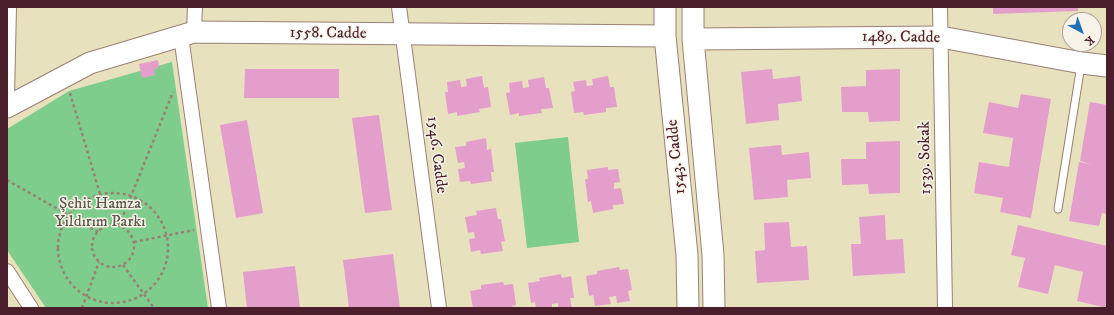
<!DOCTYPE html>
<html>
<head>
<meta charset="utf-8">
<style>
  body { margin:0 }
  #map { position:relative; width:1114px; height:315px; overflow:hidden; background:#e8e1be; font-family:"IM FELL DW Pica",serif }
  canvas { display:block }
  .frame { position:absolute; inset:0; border:8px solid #4a1f2b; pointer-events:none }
  .north { position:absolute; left:1062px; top:12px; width:40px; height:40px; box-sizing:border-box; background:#f7f3e8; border:1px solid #b29e9c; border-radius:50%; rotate:139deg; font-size:11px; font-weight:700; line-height:16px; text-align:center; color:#4a1f2b }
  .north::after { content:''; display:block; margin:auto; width:14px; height:18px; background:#1f6fb2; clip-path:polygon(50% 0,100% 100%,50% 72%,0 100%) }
</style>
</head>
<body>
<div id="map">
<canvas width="1114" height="315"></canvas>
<div class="frame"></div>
<div class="north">K</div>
</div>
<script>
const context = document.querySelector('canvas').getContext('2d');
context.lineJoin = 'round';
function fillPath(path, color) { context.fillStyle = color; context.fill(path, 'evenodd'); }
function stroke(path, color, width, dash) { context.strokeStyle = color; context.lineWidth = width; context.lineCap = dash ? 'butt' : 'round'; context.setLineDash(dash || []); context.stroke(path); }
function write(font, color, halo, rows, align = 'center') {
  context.font = font + ' "IM FELL DW Pica",serif'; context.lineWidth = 3; context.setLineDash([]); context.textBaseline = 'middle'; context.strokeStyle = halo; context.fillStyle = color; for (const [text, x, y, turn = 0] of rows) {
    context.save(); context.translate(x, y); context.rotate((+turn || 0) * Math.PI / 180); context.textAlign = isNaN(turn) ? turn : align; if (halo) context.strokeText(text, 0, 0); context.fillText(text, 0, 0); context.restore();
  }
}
fillPath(new Path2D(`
  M172,62L208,308H46L7,250V129L69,91Z
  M568,137L579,242L527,248L515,143Z`), '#7fcd8c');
fillPath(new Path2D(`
  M993,7H1078V11L993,14Z
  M158,60L159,68L154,69L155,75L142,78L139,64Z
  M245,69H339V98H244Z
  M772,69L773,79L800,76L802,101L778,104L779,120L746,124L741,72Z
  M900,69V121L869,122L868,112H842L841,87L866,86V70Z
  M482,76L484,88L488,87L491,107L479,109L480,112L457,116V112L448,114L445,92H448L447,82L460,80L461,87L467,86L466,79Z
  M608,76L610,87H614L617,107L606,108V112L584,115L583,112L574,113L571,92L575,91L573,82L586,80L587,86L593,85L592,79Z
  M544,77L546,88H549L553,108L541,109L542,113L519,116V113L510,115L506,93L510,92L509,83L522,81L523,88L529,87L528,80Z
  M1021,94L1051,99L1031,218L1000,212L1003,198L974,193L979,162L1009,167L1013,138L983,133L989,102L1018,108Z
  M1090,102L1107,105V214L1102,213L1099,226L1069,221L1079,162L1091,164L1080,161Z
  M379,115L392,210L365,213L352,118Z
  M247,120L263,213L236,218L220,125Z
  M486,138L487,150L491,149L494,172H491L492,181L471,184L470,181L460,182L458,169L465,168L464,162L458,163L455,147L466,146V142Z
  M900,141V193L869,194L868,184L842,185L841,159H866V142Z
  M781,145L782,155L809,152L811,178L787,180L788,197L754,200L749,148Z
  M608,167V170L618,169L620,182L614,183V189L621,188L624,204L613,205V209L593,213L591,201L588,202L585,179H588L587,170Z
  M496,208L498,219H501L505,241L501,242L503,251L481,254L480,250L471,252L469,239L475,238L474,232L468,233L465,217L477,215L476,211Z
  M885,215L886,240L903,239L905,273L853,276L851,244H861L859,217Z
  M789,222L791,247L807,246L809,280L757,283L755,251L765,250L764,223Z
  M1018,225L1107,246V308L1077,301L1083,272L1055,265L1048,294L1018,287L1025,258L1011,255Z
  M393,254L400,308H349L343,260Z
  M295,266L300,308H247L243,272Z
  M619,267L620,270L628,269L632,290L628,291L630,301L617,303L616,296L609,297L611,304L595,306L593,295L589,296L586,276L597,274V271Z
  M561,274L562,278L571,276L574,298H570L572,308H558V303L552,304V308H536L535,302L531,303L528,283L540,281L539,278Z
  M503,282L504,285L513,284L516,305L512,306L513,308H473L470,291L481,289V285Z`), '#e49ecc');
const lane = new Path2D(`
  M1058,209L1081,65`);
const street = new Path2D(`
  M399,7L439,308
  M940,7L945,308
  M194,32L195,7
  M181,36L219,308
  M7,96L9,7
  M7,271L31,308`);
const secondary = new Path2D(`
  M665,7V36L687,255L688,308
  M693,7V39L713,255L714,308
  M693,39L941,37L1082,63L1107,66
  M7,107L90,63L194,32L665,36`);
stroke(lane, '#998074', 9);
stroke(street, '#998074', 16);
stroke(secondary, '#998074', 23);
stroke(new Path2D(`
  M70,93L100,194
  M7,180L98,232
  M58 248a55 55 0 1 1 110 0a55 55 0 1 1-110 0Z
  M92 246a21 21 0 1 1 42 0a21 21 0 1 1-42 0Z
  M119,226L173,92
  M134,242L194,230
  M123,265L154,308
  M82,308L99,262`), '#998074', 2.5, [3, 3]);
stroke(lane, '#fff', 7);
stroke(street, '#fff', 14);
stroke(secondary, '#fff', 21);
write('16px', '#4a1f2b', '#f7f3e8', [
  ["1558. Cadde",328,34,1],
  ["1489. Cadde",901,38,1],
  ["1546. Cadde",436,155,83],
  ["1543. Cadde",677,157,-96],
  ["1539. Sokak",926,158,-91]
]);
write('16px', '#5a5348', '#f7f3e8', [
  ["Şehit Hamza",100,205],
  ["Yıldırım Parkı",100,223]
]);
</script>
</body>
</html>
